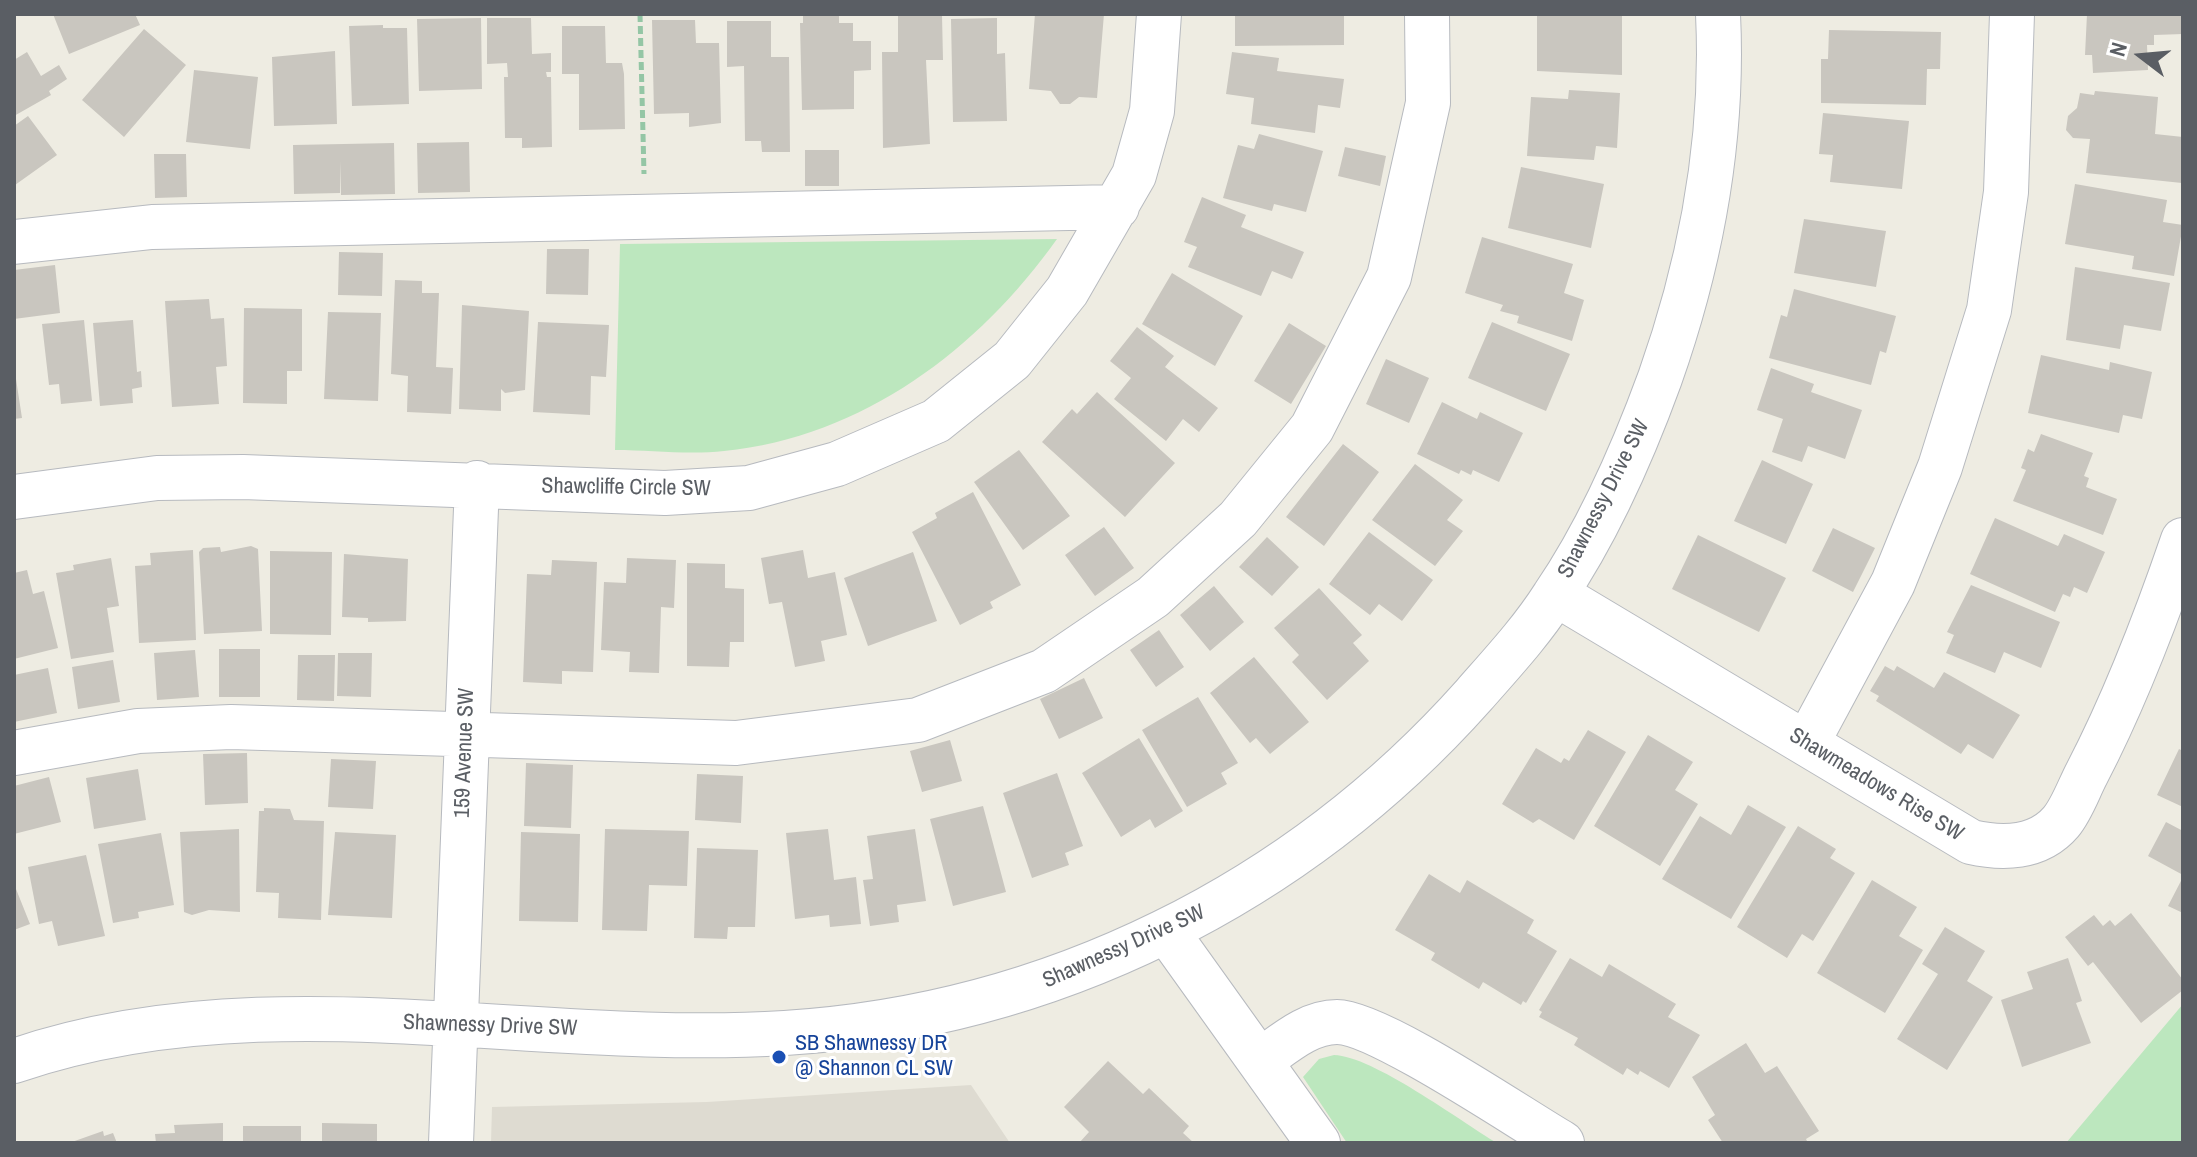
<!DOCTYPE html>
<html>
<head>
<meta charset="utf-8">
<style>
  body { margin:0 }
  #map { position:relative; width:2197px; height:1157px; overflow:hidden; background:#eeece2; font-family:"Archivo Narrow",sans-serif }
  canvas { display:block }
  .frame { position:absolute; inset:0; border:16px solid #5a5e64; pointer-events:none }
  .north { position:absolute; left:2101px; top:16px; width:80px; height:80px; -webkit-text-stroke:6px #fff; paint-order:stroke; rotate:286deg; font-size:22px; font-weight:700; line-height:32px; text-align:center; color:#5a5e64 }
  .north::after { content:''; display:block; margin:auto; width:28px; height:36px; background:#5a5e64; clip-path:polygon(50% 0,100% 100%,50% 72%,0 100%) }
</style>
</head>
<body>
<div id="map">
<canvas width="2197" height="1157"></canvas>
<div class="frame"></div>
<div class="north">N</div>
</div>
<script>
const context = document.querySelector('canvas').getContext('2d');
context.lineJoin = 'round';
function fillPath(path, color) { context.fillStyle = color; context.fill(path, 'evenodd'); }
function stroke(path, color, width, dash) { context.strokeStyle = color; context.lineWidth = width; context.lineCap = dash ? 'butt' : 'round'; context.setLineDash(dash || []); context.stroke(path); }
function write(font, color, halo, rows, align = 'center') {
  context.font = font + ' "Archivo Narrow",sans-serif'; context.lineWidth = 6; context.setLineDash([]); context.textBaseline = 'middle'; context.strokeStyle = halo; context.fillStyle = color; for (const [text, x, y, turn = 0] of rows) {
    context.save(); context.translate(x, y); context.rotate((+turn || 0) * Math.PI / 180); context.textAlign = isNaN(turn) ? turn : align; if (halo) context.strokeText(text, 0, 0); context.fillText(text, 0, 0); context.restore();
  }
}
fillPath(new Path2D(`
  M971,1085L1010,1143H491L492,1107L707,1102Z`), '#dedbd1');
fillPath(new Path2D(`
  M1057,239C979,349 863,437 724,451C689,455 650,450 615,450L620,244Z
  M2183,1004V1143H2066Z
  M1334,1055C1373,1056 1460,1121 1497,1143H1347L1303,1077L1319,1059Z`), '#bce7be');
fillPath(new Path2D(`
  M53,14H135L140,25L69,54Z
  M803,14H839V23H853V41H871V70L854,71V109L802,110L800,23H803Z
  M1035,14H1104L1097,98L1079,97L1070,104H1060L1051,91L1029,89Z
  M1235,14H1344V45L1235,46Z
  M1537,14H1622V75L1537,71Z
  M2087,14H2183V34L2154,35V45H2147L2148,70L2093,73L2092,55H2085Z
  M942,15L943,60H926L930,144L883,148L882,52H898V16Z
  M481,18L482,89L419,91L417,19Z
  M487,18H531L532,54L551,53V72H546L547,77H551L552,147L522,148V138H505L504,77H508L507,63L487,64Z
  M997,18V54L1005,53L1007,121L953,122L951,19Z
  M652,20H695L696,43H719L721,123L689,127V113L654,114Z
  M727,21H771V57H789L790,152H762L761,141H745L744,66L727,67Z
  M383,25V28H407L409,104L352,106L349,26Z
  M562,26H605L606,63H622L624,74L625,129L579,130V74H562Z
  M144,29L186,65L124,137L82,100Z
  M1829,30L1941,32L1940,69H1927L1926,105L1821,103V59H1828Z
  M335,51L337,124L274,126L272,57Z
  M27,52L41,76L59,65L67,79L49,91L51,95L14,116V60Z
  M1232,52L1279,58L1277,71L1344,79L1340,108L1318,105L1315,133L1251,124L1254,98L1226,94Z
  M194,70L258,77L250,149L186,142Z
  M1569,90L1620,93L1617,148L1596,146L1594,160L1527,156L1531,97L1568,99Z
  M2095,91L2158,97L2155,134L2183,137L2182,183L2086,173L2090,139L2073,138L2066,130L2068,116L2077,108L2080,93L2094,95Z
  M1823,113L1909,121L1902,189L1830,182L1833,155L1819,154Z
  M28,116L57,155L15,185L14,126Z
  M1259,134L1323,151L1306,212L1274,204L1272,211L1223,198L1238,145L1254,149Z
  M469,142L470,192L418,193L417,143Z
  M394,143L395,194L341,195L340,161V193L294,194L293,145Z
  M1345,147L1386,156L1380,186L1338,176Z
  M805,150H839V186H805Z
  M154,154H186L187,197L155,198Z
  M1521,167L1604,184L1591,248L1508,228Z
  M2075,184L2167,200L2163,222L2183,225L2174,276L2132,269L2134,256L2065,244Z
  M1202,197L1246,215L1241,227L1304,252L1292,279L1272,271L1261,296L1188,267L1197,247L1184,242Z
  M1804,219L1886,231L1876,287L1794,273Z
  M1482,237L1573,264L1564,293L1584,300L1572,341L1517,323L1519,316L1500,311L1503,305L1465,293Z
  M547,249H589L588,295L546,294Z
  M339,252L383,253L382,296L338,295Z
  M55,265L60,313L14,319V270Z
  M2075,267L2170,283L2161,331L2124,325L2120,349L2066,340Z
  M1172,273L1243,316L1215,366L1142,324Z
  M395,280L422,281V293H439L436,367L453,368L451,414L407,412L408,376L391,374Z
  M1794,289L1896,316L1886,353L1880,351L1871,385L1769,358L1781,315L1787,317Z
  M209,299L211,319L224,318L227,366L216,367L219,404L172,407L165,301Z
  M462,305L529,311L525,390L505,393L501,389V411L459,409Z
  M244,308L302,309V371H287V404L243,403Z
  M328,312L381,313L378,401L324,399Z
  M84,320L92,401L61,404L59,384L49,385L42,324Z
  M133,320L137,372L141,371L142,387L132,389L133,403L100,406L93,323Z
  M538,322L609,325L606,377L591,376L590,415L533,412Z
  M1492,322L1570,354L1546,411L1468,378Z
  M1289,323L1326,346L1291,404L1254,381Z
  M1137,327L1174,356L1165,367L1218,408L1199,432L1183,419L1166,441L1114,399L1131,378L1110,361Z
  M2041,355L2109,370L2110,362L2152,372L2142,419L2123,415L2119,433L2028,413Z
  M1386,359L1429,378L1409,423L1366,404Z
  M1771,368L1814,384L1811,392L1862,410L1845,459L1808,446L1802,462L1772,452L1783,419L1757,410Z
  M16,379L22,418L14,419V380Z
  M1097,392L1175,463L1125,517L1042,442L1072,409L1077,414Z
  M1442,402L1477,419L1480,412L1523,433L1499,482L1473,470L1471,475L1461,470L1459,474L1417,454Z
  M2041,434L2093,453L2084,476L2089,478L2086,487L2117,499L2103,535L2013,501L2026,470L2021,468L2028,449L2034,452Z
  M1343,444L1379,472L1324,546L1286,517Z
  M1019,450L1070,516L1023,550L974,482Z
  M1762,460L1813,484L1786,544L1734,521Z
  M1415,464L1463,500L1447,520L1463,531L1435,566L1372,520Z
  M973,492L1021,585L990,602L993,608L960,625L912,532L937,518L935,513Z
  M1995,518L2058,546L2064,534L2105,552L2087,593L2074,587L2070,597L2063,594L2055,612L1970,574Z
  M1104,527L1134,568L1095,596L1065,555Z
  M1833,528L1875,548L1853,592L1812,571Z
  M1369,532L1433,580L1402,621L1379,604L1370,615L1329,584Z
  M1698,535L1786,578L1759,632L1672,589Z
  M1267,537L1299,567L1272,596L1239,567Z
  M251,546L258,549L262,631L204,634L199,552L203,548L220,547L221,552Z
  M193,550L196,640L139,643L135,566L151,565L150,553Z
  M803,550L808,578L835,572L847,635L821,641L825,661L795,667L782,602L769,604L761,558Z
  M270,551L332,552L331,635L270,634Z
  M913,552L937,621L868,646L844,578Z
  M344,554L408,559L406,621L368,622V618L342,617Z
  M111,558L119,606L107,608L114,652L71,659L56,573L74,570L73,565Z
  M627,558L676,560L674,608L661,607L659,673L629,672L630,652L601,650L604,582L626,583Z
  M552,560L597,562L593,672L562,671V684L523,682L527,574L551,575Z
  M687,563L725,564V588L744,589V642H730L729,667L687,666Z
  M27,570L33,594L44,591L58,648L14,659V573Z
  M1971,585L2060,622L2041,668L2004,652L1995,673L1946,653L1954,635L1947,632Z
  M1214,586L1244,622L1210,651L1180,615Z
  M1319,588L1362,635L1353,643L1369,661L1327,700L1292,662L1299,655L1274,628Z
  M1159,630L1184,667L1156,687L1130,650Z
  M219,649H260V697H219Z
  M195,650L199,697L157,700L154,653Z
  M338,653H372L371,697L337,696Z
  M298,655H335L334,701L297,700Z
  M1254,657L1309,722L1270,754L1256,738L1250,743L1210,693Z
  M113,660L120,702L78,709L72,667Z
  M1885,666L1894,671L1897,666L1934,688L1944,672L2020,715L1993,759L1968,744L1961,754L1876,701L1879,696L1870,691Z
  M48,668L57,713L14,722V675Z
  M1084,678L1103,718L1059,739L1040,699Z
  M1198,697L1238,763L1221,773L1227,784L1187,807L1142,730Z
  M1588,730L1626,752L1574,840L1539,819L1533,823L1502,804L1536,748L1561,763L1564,758L1569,761Z
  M1648,735L1693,762L1675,790L1698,804L1660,866L1594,826Z
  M1139,738L1183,811L1155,828L1150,819L1121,837L1082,773Z
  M950,740L962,781L922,792L910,751Z
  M2179,749L2183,751V807L2157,795Z
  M247,753L248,803L205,805L203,754Z
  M331,759L376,761L373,809L328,807Z
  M526,763L573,765L571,828L524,826Z
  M138,769L146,820L94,829L86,778Z
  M1057,773L1083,846L1065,853L1069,865L1032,878L1003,793Z
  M697,774L743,776L741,823L695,820Z
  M49,777L61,822L14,834V786Z
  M1748,805L1786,827L1731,919L1662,879L1700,816L1731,835Z
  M983,806L1006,892L953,906L930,819Z
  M264,808L290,809L294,820L324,821L321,920L278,918L279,893L256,892L259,811H264Z
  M2166,822L2183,831V875L2148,856Z
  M1798,826L1836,849L1830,858L1855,873L1813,941L1802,934L1787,958L1737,927Z
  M239,829L240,912L209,910L192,915L184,912L180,832Z
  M605,829L689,831L687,886L649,885L647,931L602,930Z
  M828,829L834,880L856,877L861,924L830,927L829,915L795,919L786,833Z
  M915,829L926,901L897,905L899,922L870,926L863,880L873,879L867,836Z
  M335,832L396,835L392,918L328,915Z
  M521,832L580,834L578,922L519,921Z
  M161,833L174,905L138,912L139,918L113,923L98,844Z
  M697,848L758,850L755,927H728L727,939L694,938Z
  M86,855L105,936L58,946L52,921L39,924L28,867Z
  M1429,874L1460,893L1467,880L1534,920L1527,933L1557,951L1526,1003L1523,1001L1521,1005L1483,982L1479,989L1431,960L1435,953L1395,930Z
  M2183,877V913L2168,906Z
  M1872,880L1917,907L1899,936L1923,950L1885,1013L1817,973Z
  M14,884L30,924L14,930Z
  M2131,913L2183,980V990L2141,1023L2093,962L2088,966L2065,937L2094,915L2103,926L2110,920L2115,926Z
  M1945,927L1985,951L1967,981L1993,997L1947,1070L1897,1039L1938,974L1922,964Z
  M1570,958L1602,977L1609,964L1676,1004L1668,1017L1700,1035L1669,1088L1640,1071L1638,1075L1627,1068L1623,1075L1574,1045L1578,1038L1539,1017L1542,1012L1539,1010Z
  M2068,958L2082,1001L2076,1003L2091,1043L2022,1067L2001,1000L2033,989L2027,972Z
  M1746,1043L1765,1073L1777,1066L1819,1131L1806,1139L1808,1143H1723L1708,1120L1715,1115L1692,1077Z
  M1108,1061L1143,1094L1149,1088L1189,1126L1183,1133L1194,1143H1079L1089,1132L1064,1107Z
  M223,1123V1143H156L155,1134L175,1133L174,1125Z
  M322,1123L377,1124V1143H322Z
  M243,1126H301V1143H243Z
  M103,1131L104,1136L113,1133L117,1143H69Z`), '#c9c6bf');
const minor = new Path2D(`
  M14,242L152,227L1117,207
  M14,497L157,478L243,477L665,493L749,488L837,464L936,421L1012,360L1067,291L1134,175L1152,111L1159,14
  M1556,594L1971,842C2002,849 2038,849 2061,822C2072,809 2079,788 2087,773C2126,698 2156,619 2183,540
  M1807,743L1893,583L1940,467L1989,310L2006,192L2012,14
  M14,753L138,731L231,727L736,743L918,720L1044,671L1153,597L1238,519L1312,428L1389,277L1428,103L1427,14
  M1167,932L1318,1143
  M1261,1060C1284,1044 1308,1022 1337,1022C1378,1022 1519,1118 1562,1143
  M14,1061C263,976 529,1049 785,1033C1051,1016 1297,894 1474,695C1502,663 1531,632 1554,596C1599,530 1633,452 1660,378C1701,262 1724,137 1718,14
  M451,1143L477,483`);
stroke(minor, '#b7babf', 46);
stroke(new Path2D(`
  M640,14L644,174`), '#94c6a5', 5, [8, 4]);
stroke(minor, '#fff', 44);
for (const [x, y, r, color] of [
  [779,1057,8,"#1a4fb4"]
]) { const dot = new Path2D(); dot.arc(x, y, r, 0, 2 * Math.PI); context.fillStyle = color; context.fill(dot); stroke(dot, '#fff', 3); }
write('22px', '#5a5e64', '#fff', [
  ["Shawcliffe Circle SW",626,488,1],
  ["Shawnessy Drive SW",1604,499,-63],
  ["159 Avenue SW",465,753,-88],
  ["Shawmeadows Rise SW",1876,785,31],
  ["Shawnessy Drive SW",1124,947,-24],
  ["Shawnessy Drive SW",490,1026,2]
]);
write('22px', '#164399', '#fff', [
  ["SB Shawnessy DR",795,1044],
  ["@ Shannon CL SW",795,1069]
], 'left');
</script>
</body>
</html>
